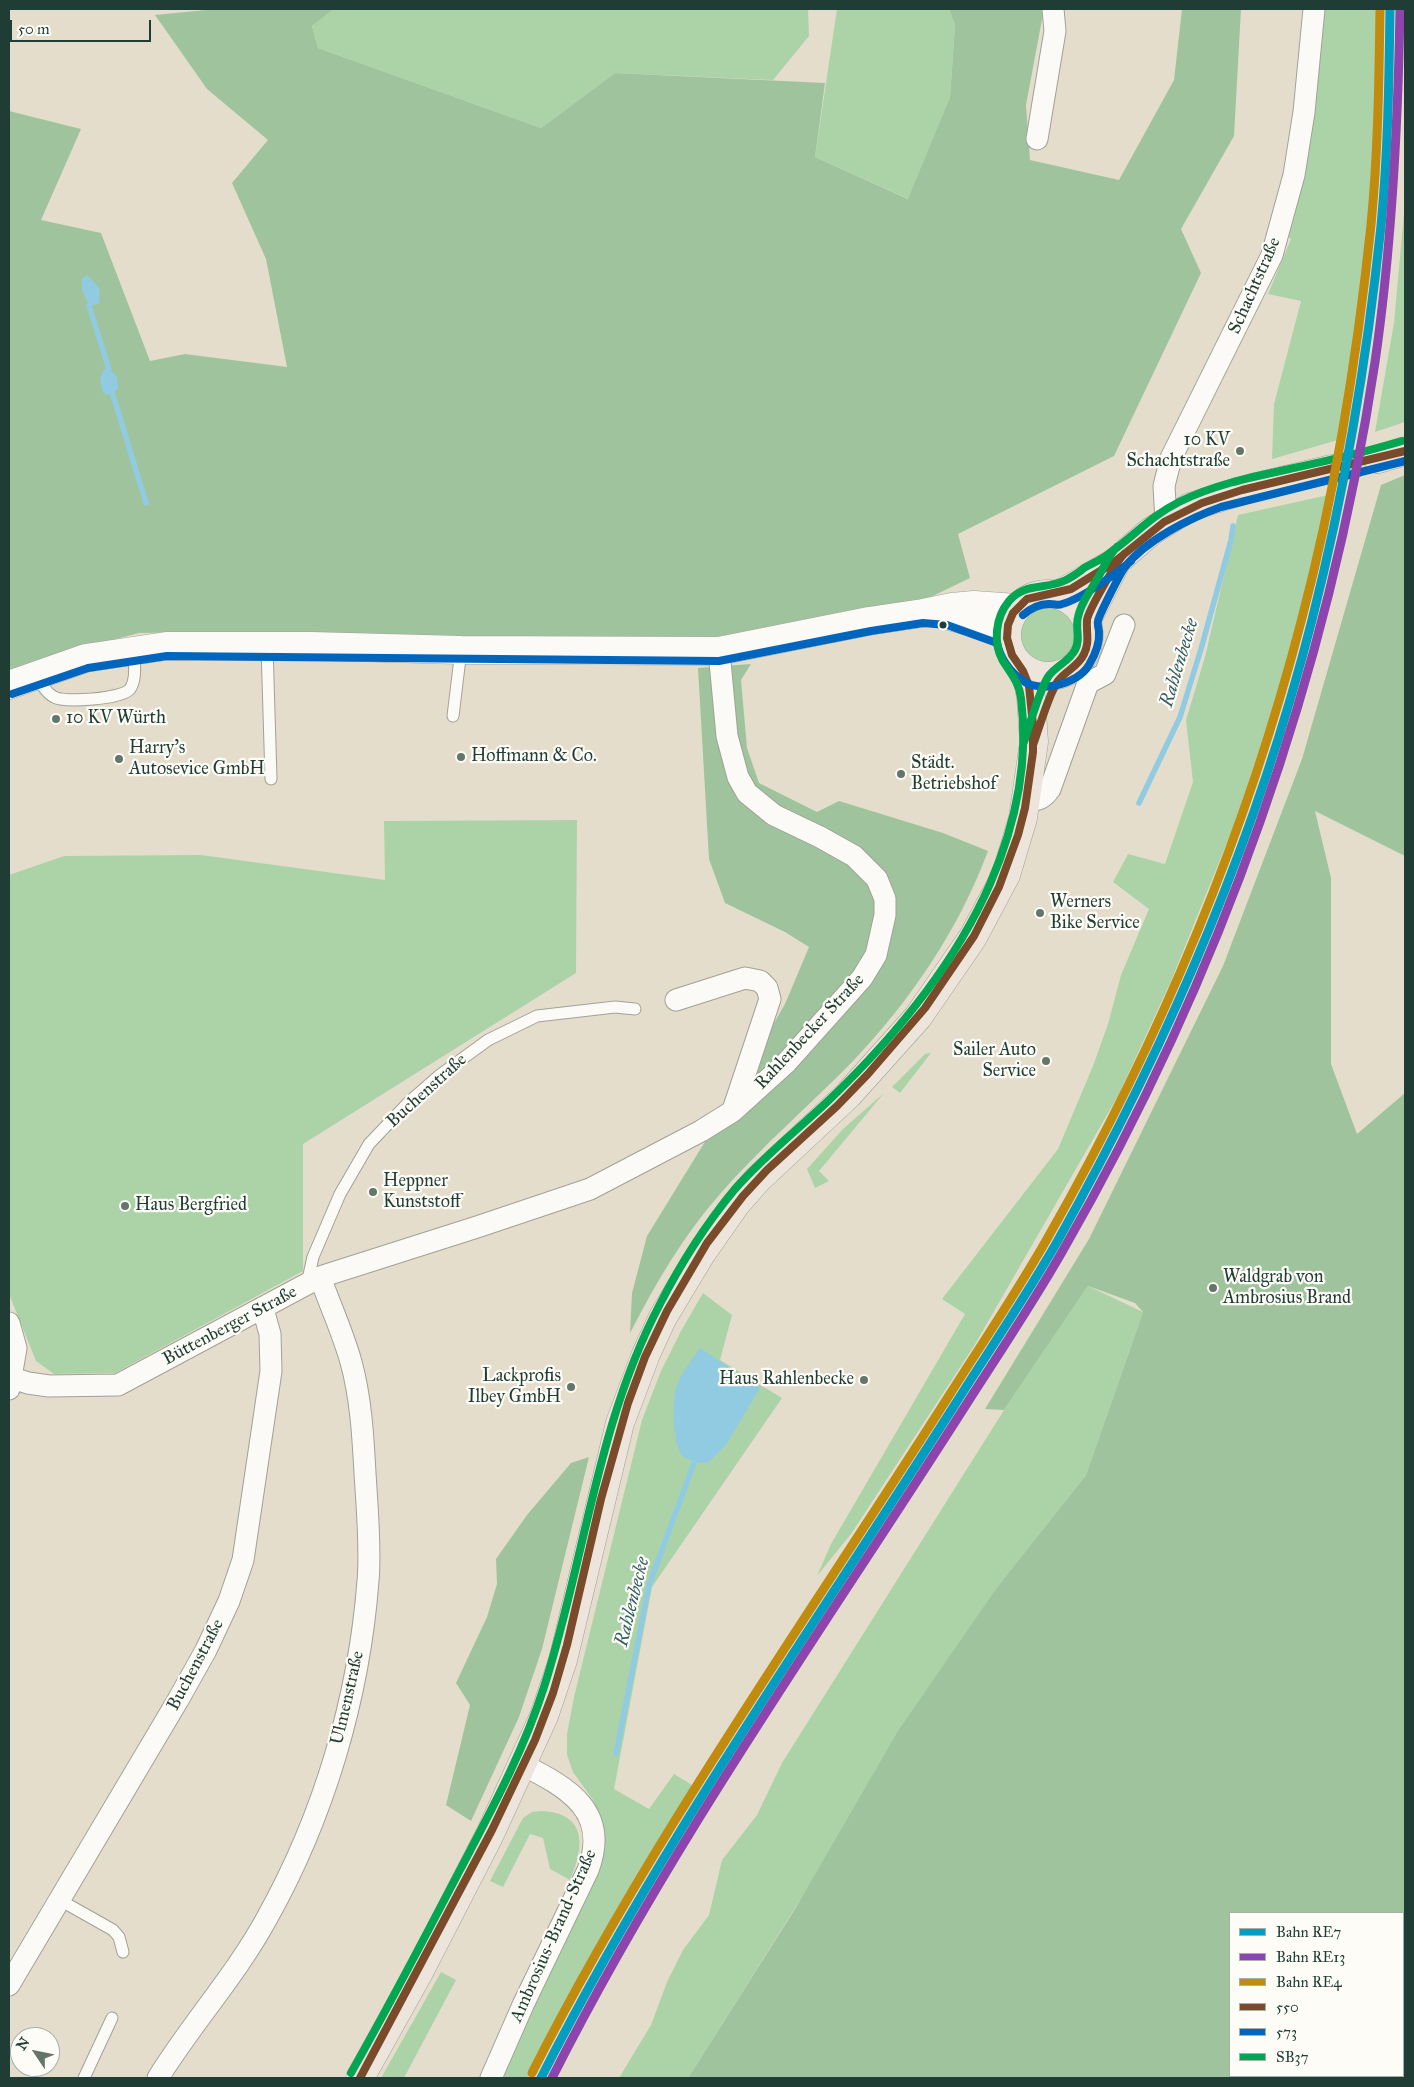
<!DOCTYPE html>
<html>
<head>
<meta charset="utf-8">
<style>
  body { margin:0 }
  #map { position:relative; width:1414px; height:2087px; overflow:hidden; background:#e4ddcc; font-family:"IM FELL Great Primer",serif }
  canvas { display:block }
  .frame { position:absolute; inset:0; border:10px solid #1f3d34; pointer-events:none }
  .legend { position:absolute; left:1229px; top:1912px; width:175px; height:165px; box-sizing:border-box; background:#fdfcf7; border:1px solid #a4b0a9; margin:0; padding:6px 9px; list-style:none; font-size:15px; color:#1f3d34 }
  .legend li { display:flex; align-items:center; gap:10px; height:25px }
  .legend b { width:25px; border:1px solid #a4b0a9 }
  .north { position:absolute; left:10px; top:2027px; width:50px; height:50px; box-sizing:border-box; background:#fdfcf7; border:1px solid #a4b0a9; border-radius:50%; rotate:304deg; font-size:14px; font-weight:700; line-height:20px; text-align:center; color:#1f3d34 }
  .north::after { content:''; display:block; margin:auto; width:18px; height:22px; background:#647569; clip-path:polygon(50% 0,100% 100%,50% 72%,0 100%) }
  .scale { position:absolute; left:10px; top:20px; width:141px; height:22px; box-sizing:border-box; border:2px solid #1f3d34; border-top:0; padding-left:6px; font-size:15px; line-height:18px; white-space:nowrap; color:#1f3d34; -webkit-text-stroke:4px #fdfcf7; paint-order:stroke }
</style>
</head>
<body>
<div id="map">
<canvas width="1414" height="2087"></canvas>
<div class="frame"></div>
<ul class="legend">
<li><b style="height:6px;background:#039ebf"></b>Bahn RE7</li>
<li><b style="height:6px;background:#8e44ad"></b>Bahn RE13</li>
<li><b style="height:6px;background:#c18c0d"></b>Bahn RE4</li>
<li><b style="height:6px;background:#7a4b2a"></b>550</li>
<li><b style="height:6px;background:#0065bd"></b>573</li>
<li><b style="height:6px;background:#00a651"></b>SB37</li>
</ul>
<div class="north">N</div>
<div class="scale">50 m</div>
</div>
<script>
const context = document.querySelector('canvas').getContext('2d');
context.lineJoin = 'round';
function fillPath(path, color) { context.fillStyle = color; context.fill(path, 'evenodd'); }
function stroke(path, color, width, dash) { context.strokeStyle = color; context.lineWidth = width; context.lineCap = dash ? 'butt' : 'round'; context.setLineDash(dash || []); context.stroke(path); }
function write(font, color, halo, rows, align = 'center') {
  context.font = font + ' "IM FELL Great Primer",serif'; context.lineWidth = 4.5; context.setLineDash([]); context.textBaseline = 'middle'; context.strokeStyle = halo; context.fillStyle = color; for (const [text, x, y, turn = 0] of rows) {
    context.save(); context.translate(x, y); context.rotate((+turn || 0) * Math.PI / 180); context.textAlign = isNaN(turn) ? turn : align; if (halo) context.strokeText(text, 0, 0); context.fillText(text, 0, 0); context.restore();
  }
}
fillPath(new Path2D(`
  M334,9H808L809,36L773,80L615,73L541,128L318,48L312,26Z
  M837,9H949L955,25L950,97L909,199L815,157Z
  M1321,9H1378C1377,56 1378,103 1375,150C1368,247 1355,344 1338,440L1272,459L1274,404L1301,301L1268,294L1291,239L1287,235Z
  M1405,202V422L1375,432L1394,323Z
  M1328,495L1312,580L1289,660L1234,825L1171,981L1119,1094L974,1346L851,1534L817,1576L831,1544L965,1314L942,1299L1058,1149L1093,1066L1108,1024L1121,975L1149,909L1113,882L1128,854L1165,864L1193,782L1186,720L1205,657L1238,515Z
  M1019 634a29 29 0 1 1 58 0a29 29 0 1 1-58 0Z
  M577,820L576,973L303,1144V1271L115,1373L54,1374L36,1361L9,1294V875L64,856L201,855L385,880L384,821Z
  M931,1053L900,1093L892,1087L925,1054Z
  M884,1093L819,1171L829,1181L815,1188L807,1169L843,1129Z
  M1088,1286L1143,1312L1086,1475L998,1586L688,2078H619L651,2025L667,1982L683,1950L709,1915L722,1860L757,1815L782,1763L1004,1410Z
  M703,1293L732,1315L720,1360L782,1398L652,1587L614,1789L649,1809L674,1774L692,1785L615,1917L528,2078H501L511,2054L592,1885L602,1860L603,1826L593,1800L573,1772L567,1755V1734L574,1697L642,1420L661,1371L681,1331Z
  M541,1811C587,1813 585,1846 570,1880L550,1869L543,1838L530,1834L503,1887L490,1881L523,1818L532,1812Z
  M441,1972L456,1980L405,2076L403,2078H381Z`), '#acd3a8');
fillPath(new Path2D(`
  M216,9H334L312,26L318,48L541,128L615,73L825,83L815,157L908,199L950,97L955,25L949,9H1041L1043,14L1026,105L1030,160L1119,180L1174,80L1182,9H1241L1234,136L1181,229L1201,273L1114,456L958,534L970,578L914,605L708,638L470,644L200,632L139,633L97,644L9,674V111L81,129L41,220L101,233L150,361L185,354L287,367L266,259L232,183L268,140L207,89L155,15Z
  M1405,475V856L1315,811L1331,878V1064L1357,1134L1405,1093V2078H688L795,1909L898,1731L998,1586L1086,1475L1143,1312L1135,1303L1088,1286L1004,1410L985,1409L1089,1239L1223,966L1302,759L1381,485ZM1403,1913V2076H1230V1913Z
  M751,664L741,680L747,748L759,783L817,812L839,801L943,833L988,851C959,929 911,1000 854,1060C810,1105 762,1146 720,1194C683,1236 656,1283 630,1333L632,1293L647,1236L706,1140L785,1004L809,947L785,932L725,903L709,859L698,668Z
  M589,1457L542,1649L519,1717L471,1821L446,1805L470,1705L456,1683L487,1617L497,1584L496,1559L527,1515L571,1463Z`), '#9fc49d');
fillPath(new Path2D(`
  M87,275L99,288L100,303L89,306L82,290V279Z
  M104,369H109L117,377L118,388L113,395L104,394C100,385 99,378 104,369Z
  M700,1348L760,1388L726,1445L708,1463C699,1463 691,1463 683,1456C672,1446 672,1402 676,1388C680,1374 692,1360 700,1348Z`), '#91cbe2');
stroke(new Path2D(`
  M89,306L109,369
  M113,395L146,503
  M1139,803L1180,717L1201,649L1231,540L1233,526
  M616,1754L649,1585L694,1463`), '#91cbe2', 5.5);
stroke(new Path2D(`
  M1331,469L1378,459`), '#bdbdae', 28, [28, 14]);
const service = new Path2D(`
  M267,646L271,779
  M37,675C41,683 45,692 54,697C64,703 122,699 130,689C137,679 134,663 134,651
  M453,716L461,650
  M307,1284L313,1257L340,1194L369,1144L408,1103L440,1075L488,1040L537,1016L615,1007L635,1009
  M58,1899L113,1930L119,1937L123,1952
  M84,2078L112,2018`);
const minor = new Path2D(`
  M1037,139L1055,31L1053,9
  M1166,521L1164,486L1171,458L1272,255L1294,175L1304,112L1314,9
  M1026,799C1038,801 1043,799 1050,789L1088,683L1105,674L1124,625
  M676,1000L745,978L760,981L767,988L770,999L733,1110
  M9,1323L16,1348L9,1389
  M9,1377L28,1383L49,1386L118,1385L320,1277L477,1227L590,1189L701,1131L733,1111L786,1063L862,978L876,955L885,915V899L877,879L854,856L820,837L774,815L747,793L738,777L727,736L719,651
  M9,1985L178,1700L206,1650L229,1601L243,1560L271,1371L270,1334L263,1309
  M158,2078C192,2023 236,1975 267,1918C324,1816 359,1698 368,1581C371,1548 367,1507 365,1473C363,1437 361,1398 351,1362C343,1333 330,1305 320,1277
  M491,2078L523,2005L588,1870C610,1812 569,1788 523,1765`);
const tertiary = new Path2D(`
  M945,615L983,625L1006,635
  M9,685L86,658L166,646H311L461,650L719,651L869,621L923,613L952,607L974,605L1016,608`);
const primary = new Path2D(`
  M1378,459L1405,451
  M1007 635a41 41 0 1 1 82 0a41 41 0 1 1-82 0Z
  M1058,595L1117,561L1150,532L1190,507L1251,488L1331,469
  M1087,620L1117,561
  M360,2078L418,1974L490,1834L544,1716L563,1660L620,1423L646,1354L663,1317L701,1254L736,1204L758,1179L848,1095L918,1017L973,937L1006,875L1023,818L1034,742L1031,698L1028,681L1021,666`);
stroke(service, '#a1a197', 13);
stroke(minor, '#a1a197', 23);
stroke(tertiary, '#a1a197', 29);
stroke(primary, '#a1a197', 29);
stroke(service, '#fbfaf7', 11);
stroke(minor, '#fbfaf7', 21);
stroke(tertiary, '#fbfaf7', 28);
stroke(primary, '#ede5dc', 28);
stroke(new Path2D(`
  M1033,745C1039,729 1049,693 1058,681C1066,670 1078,667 1084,654C1090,642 1086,633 1087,620C1088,611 1117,561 1124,554
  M360,2078L492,1830L535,1740L553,1693L567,1645L601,1499L628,1403L645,1357L667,1311L707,1243L743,1196L767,1170L837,1106L868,1074L925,1008L974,936L999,887L1018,835L1025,808L1033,752V725L1029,686L1023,671L1012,655L1007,638L1008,625L1013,613L1027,599L1071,589L1113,563L1164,522L1202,503L1242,490L1405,451`), '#7a4b2a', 8);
stroke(new Path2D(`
  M1023,615C1031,608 1040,603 1051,604C1055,604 1058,606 1062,604C1081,599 1116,574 1131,561
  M12,694L88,668L167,656L719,661L871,631L923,623L947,625L997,643C1000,657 1009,671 1022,680C1040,694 1078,684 1089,665C1095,655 1100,644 1099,632C1099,629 1097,624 1098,621C1099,615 1121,572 1125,567C1146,540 1190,518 1221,507L1405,461`), '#0065bd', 8);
stroke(new Path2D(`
  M1024,742C1030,724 1039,691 1048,677C1055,666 1069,662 1075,650C1081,639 1075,628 1078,617C1081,602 1090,592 1097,579C1104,568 1107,557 1117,547
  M351,2073C389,2006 425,1937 461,1868C492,1809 524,1750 544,1687C585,1559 597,1423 660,1304C681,1263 706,1224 735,1189C763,1157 796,1131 827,1102C892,1040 954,966 990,884C1015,826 1029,761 1021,698C1019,682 1011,674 1003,661C993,643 995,618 1009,601C1025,582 1046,590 1066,580C1070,578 1081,571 1084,568C1093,563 1103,559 1111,552C1135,535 1151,516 1179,502C1213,485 1252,477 1289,469C1327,461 1365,452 1402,441`), '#00a651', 8);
stroke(new Path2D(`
  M541,2078C660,1843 813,1628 954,1406C988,1352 1025,1298 1057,1242C1167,1046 1257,837 1312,620C1345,490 1367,359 1381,226C1388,154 1389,81 1390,9`), '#039ebf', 9);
stroke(new Path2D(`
  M552,2078C672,1840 828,1622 971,1397C1002,1349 1034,1301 1062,1252C1220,978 1328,675 1375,362C1392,245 1398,127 1400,9`), '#8e44ad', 9);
stroke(new Path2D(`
  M532,2073C652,1836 808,1618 950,1394C983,1342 1017,1292 1047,1239C1158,1044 1246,835 1302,618C1336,489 1357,358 1371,225C1378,154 1379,81 1380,9`), '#c18c0d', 9);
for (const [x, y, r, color] of [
  [1240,451,5,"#647569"],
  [943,625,4.5,"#1f3d34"],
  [56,719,5,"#647569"],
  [461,757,5,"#647569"],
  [119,759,5,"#647569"],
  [901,774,5,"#647569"],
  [1040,913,5,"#647569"],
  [1046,1061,5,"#647569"],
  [373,1192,5,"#647569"],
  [125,1206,5,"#647569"],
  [1213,1288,5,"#647569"],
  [864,1380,5,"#647569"],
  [571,1387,5,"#647569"]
]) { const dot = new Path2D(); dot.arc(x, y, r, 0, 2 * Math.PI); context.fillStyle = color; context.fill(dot); stroke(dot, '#fdfcf7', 2); }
write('18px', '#1f3d34', '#fdfcf7', [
  ["Schachtstraße",1255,286,-66],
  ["Rahlenbecker Straße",810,1032,-47],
  ["Buchenstraße",427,1091,-42],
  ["Büttenberger Straße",230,1326,-28],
  ["Buchenstraße",196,1665,-62],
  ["Ulmenstraße",348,1698,-77],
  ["Ambrosius-Brand-Straße",554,1936,-66]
]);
write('18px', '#1f3d34', '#fdfcf7', [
  ["10 KV",1230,441,"right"],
  ["Schachtstraße",1230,462,"right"],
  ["10 KV Würth",66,719],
  ["Harry's",129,749],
  ["Autosevice GmbH",129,770],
  ["Hoffmann & Co.",471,757],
  ["Städt.",911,764],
  ["Betriebshof",911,785],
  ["Werners",1050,903],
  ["Bike Service",1050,924],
  ["Sailer Auto",1036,1051,"right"],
  ["Service",1036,1072,"right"],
  ["Heppner",383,1182],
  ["Kunststoff",383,1203],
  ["Haus Bergfried",135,1206],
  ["Waldgrab von",1223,1278],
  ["Ambrosius Brand",1223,1299],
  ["Lackprofis",561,1377,"right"],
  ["Ilbey GmbH",561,1398,"right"],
  ["Haus Rahlenbecke",854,1380,"right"]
], 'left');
write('italic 19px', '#335e62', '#fdfcf7', [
  ["Rahlenbecke",1180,663,-73],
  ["Rahlenbecke",633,1602,-76]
]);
</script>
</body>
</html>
